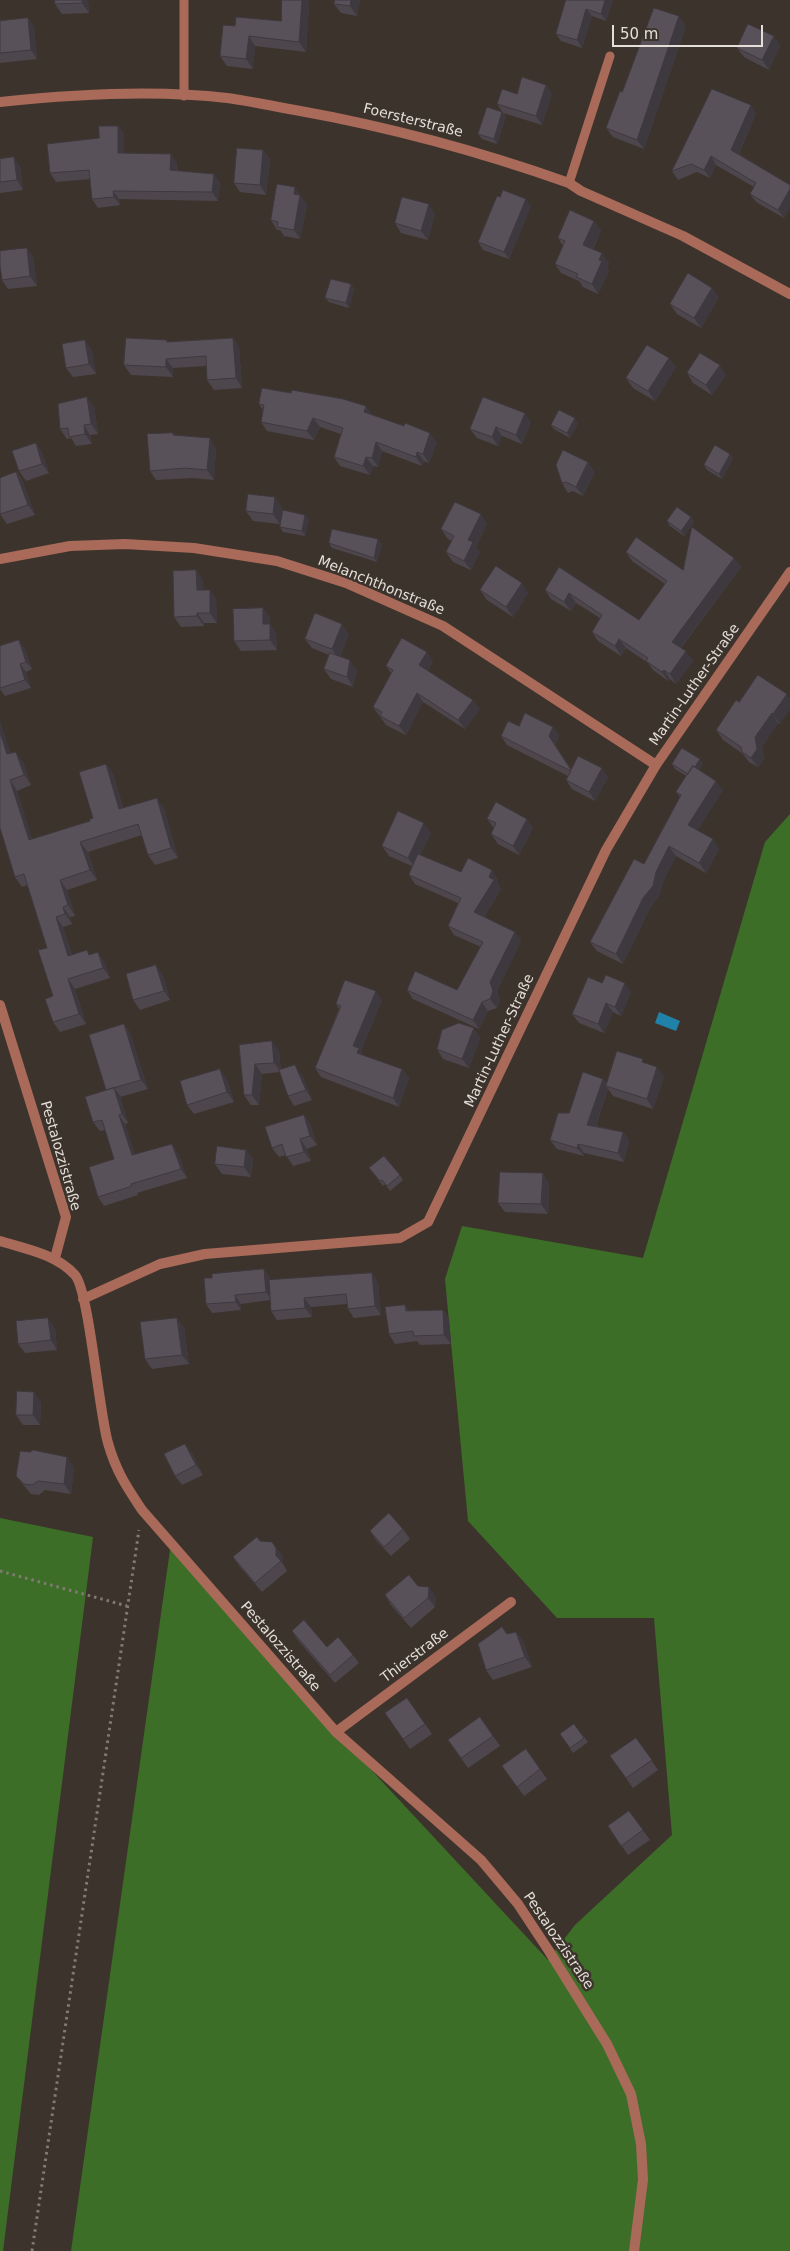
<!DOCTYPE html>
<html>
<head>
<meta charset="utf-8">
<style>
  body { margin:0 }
  #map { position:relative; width:790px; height:2251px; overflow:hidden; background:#3c342c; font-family:"DejaVu Sans",sans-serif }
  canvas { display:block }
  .scale { position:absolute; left:612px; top:25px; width:151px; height:22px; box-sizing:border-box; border:2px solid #e4ded9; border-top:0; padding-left:6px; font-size:15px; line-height:18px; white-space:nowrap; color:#e4ded9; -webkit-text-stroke:4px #3c342c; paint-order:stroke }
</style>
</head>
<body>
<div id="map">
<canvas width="790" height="2251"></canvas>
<div class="scale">50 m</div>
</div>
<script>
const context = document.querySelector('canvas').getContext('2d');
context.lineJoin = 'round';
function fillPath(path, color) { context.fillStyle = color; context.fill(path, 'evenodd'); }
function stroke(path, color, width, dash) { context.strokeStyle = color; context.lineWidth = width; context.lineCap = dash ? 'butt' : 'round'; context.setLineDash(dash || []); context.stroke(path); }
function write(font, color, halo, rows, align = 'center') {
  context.font = font + ' "DejaVu Sans",sans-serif'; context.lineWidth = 5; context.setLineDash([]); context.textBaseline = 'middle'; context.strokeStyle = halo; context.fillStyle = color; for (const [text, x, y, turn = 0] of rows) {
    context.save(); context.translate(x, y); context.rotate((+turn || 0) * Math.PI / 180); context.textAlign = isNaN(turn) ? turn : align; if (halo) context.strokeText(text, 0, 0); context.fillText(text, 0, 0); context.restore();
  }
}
fillPath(new Path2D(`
  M790,814V2251H71L171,1543L336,1732L548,1960L575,1925L672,1835L654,1618H557L468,1521L445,1279L462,1226L643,1258L765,842Z
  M0,1518L93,1537L3,2251H0Z`), '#3d6e28');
fillPath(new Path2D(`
  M659,1012L680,1021L676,1031L655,1023Z`), '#2082a8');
stroke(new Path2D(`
  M0,1571L127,1606
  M32,2251L139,1530`), '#827b74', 3, [2.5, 4]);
stroke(new Path2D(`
  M184,0V96
  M569,183L610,56`), '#a96a59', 9);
stroke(new Path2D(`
  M0,102C74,94 153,89 227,98C250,101 272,106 295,110C390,127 479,151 569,183L581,191L683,236L790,294
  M0,559L70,546L125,544L194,548L277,561L346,583L443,626L656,765
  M0,1005L66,1217L55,1258
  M0,1241C26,1249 56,1254 75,1275C89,1291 99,1413 108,1443C116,1471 126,1486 142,1510L336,1732L481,1860L518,1904L549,1951L607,2044L631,2094L641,2144L643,2180L634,2251
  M83,1299L160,1264L205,1254L400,1238L428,1222L606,850L656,765L790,572
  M336,1732L511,1602`), '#a96a59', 10);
fillPath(new Path2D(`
  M55,0H88L89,13L62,14L55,4Z
  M282,0H307L309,3L306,52L255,46L253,69L227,66L220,56L235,26L281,21Z
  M360,0L357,16L341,13L334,4Z
  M566,0H613L606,21L592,16L582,48L561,41L556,34Z
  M28,18L34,27L37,59L0,63V21Z
  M686,26L644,149L613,137L606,128Z
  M774,36L780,46L769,70L744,57L737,48Z
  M546,85L552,94L542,125L503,113L497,104L517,94Z
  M756,114L739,154L790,185V207L784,218L756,202L750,194L754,187L716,165L710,178L697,172L678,180L672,171Z
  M506,116L497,144L482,139L478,134Z
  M118,126L124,134V153L177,163V170L220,182L218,201L119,199L120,205L98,208L92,199L90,179L56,182L50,173Z
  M263,150L270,160L266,195L240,192L234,183Z
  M14,157L20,167L23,190L0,193V159Z
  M302,197V198L307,205L300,239L284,236L280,230H277L271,220Z
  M531,206L509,259L483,250L478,242Z
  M435,214L428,240L401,233L395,223Z
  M594,221L601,231L593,249L609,263L607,267L609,271L598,294L583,287L579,281L561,273L555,264L563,246L558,238Z
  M27,248L33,257L37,286L8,289L2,280Z
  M351,284L354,289L349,308L329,302L325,298Z
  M719,297L701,328L677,314L670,304Z
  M233,338L239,347L242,388L214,390L207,380L206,366L173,368V377L131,375L124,365L169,342Z
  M92,350L96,374L73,377L66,368Z
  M676,367L655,401L633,388L626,378Z
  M687,373L726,375L712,395L693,383Z
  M259,404L372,415L437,442L429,463L424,461L422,466L382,451L378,467L373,466L370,475L340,466L334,457L341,434L320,427L314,440L267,431L261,422L263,410Z
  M94,406L98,434L90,435L92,444L76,446L71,438L67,439L60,429Z
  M531,422L522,444L502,436L498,446L477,438L470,429Z
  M578,423L570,438L554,429L551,425Z
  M173,433L174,435L216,448L214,480L192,478L156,480L150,471Z
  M36,443L42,453L49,473L26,481L19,471Z
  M733,458L722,479L707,470L704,465Z
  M17,472L23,482L35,515L7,524L0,514Z
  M595,472L583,496L573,491L568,493L562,483Z
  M282,507L280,524L253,521L246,511Z
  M691,517L694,522L684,536L670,526L667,521Z
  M309,519L305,536L283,532L280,527Z
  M487,524L476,547L480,552L471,570L453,562L446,552L452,541L448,539L441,529Z
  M329,543L382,544L377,562L332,548Z
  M626,552L683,570L734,558L741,567L681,648L693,661L676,684L670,679L668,681L653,670L648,663L626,648L621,656L598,641L592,632L600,618L576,603L571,611L551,599L545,590L559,567L639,620L665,584L632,561Z
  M196,570L203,580V590H210L216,599L217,623H204V626L181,627L174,617Z
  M480,590L528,593L513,617L487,600Z
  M263,608L270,618V624L276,633L277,650L241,651L234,641Z
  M349,634L340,657L357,670L353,687L331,679L324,669L329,655L312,648L305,639Z
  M0,646L24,647L32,669L26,672L31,688L5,696L0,689Z
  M433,661L428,671L480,709L465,729L423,702L406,735L386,725L373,707L391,673L386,666Z
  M758,675L780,724L778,723L762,747L764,759L758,767L749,762L743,754L723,740L716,730L739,702Z
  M519,726L553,727L559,736L555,745L571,769L608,777L595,801L572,789L566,780L568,776L507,745L501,736Z
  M11,753L23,762L31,785L17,791L32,839L90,821L93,818L106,764L113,774L123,808H164L178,858L155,865L148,855L142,835L88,852L97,880L67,890L75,916L70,917L72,924L63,927L72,955H91L105,963L110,978L75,989L86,1024L60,1032L53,1022V996L47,948L27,885L22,887L15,877L0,828Z
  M672,764H703L699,770L723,790L697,831L713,839L719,849L706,873L676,856L663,882L659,896L650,908L623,964L597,951L590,942L644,864L680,797L676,792L686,776L675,769Z
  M487,819L533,828L519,855L498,844L491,834L494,828Z
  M431,833L420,855L461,872L498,880L497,883L501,889L484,917L515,932L521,941L497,991L500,1001L497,1008L488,1011L479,1029L413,999L407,990H457L481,947L454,935L448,926L458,903L415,884L409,875L412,866L389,856L382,846Z
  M163,975L170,1000L140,1010L133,1000Z
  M602,983L631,992L621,1016L613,1012L604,1033L579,1023L572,1014Z
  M382,1000L361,1051L364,1056L402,1069L409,1078L399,1107L321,1077L315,1068L339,1009L336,1004Z
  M124,1024L130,1033L148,1089L120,1097L128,1123L125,1124L135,1155L178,1153L187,1178L137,1193L138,1195L104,1206L98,1197L114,1159L105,1130L100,1131L93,1122L106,1090Z
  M480,1038L469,1068L443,1059L437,1049Z
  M239,1045L279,1051L281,1070L302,1075L312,1100L294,1106L288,1096L280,1072L262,1074L259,1105H251L244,1095Z
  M647,1064L664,1077L653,1109L613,1096L608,1089L596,1126L623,1132L629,1141L624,1162L584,1153V1156L557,1149L550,1140L569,1113L603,1079L607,1084Z
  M227,1079L234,1102L194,1114L187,1105Z
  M304,1115L310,1124L317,1145L307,1149L311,1161L293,1166L286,1155L279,1157L272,1148Z
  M246,1150L253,1159L251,1177L222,1174L215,1164Z
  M369,1168L400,1175L403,1180L390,1191L385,1184L383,1186Z
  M549,1183L548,1214L505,1212L498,1203Z
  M372,1273L378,1282L381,1315L354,1318L348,1309L347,1304L311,1307L312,1317L277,1320L271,1311L270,1300L241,1304V1310L212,1313L206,1304L270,1278V1280Z
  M405,1305L409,1311L443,1310L449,1319L451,1344L420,1345L417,1341L395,1344L389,1334Z
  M184,1327L189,1364L152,1369L145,1359Z
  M55,1328L57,1350L25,1353L18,1344Z
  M41,1402L40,1425H23L16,1415Z
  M192,1453L203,1475L182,1485L175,1476Z
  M74,1467L71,1494L45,1490L39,1495L31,1494L16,1476Z
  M403,1529L410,1539L391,1556L376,1540L370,1531Z
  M260,1541L276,1548L283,1557V1564L287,1571L262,1592L240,1567L233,1557Z
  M418,1586L436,1597L435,1607L411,1628L391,1605L385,1595Z
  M292,1631L327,1647L353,1655L359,1663L335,1683L297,1639Z
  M516,1632L523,1641L532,1667L493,1680L486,1670L507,1634Z
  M407,1698L432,1734L410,1749L385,1713Z
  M480,1717L500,1746L468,1768L448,1740Z
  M574,1724L588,1742L573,1753L560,1734Z
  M636,1738L658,1770L633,1788L610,1756Z
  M526,1749L547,1779L524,1796L502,1766Z
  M629,1811L650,1840L628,1855L608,1826Z`), '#4d464d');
fillPath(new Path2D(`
  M82,0H88L89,13L82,3Z
  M302,0H307L309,3L306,52L299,42Z
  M351,0H360L357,16L350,6Z
  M605,0H613L606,21L601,14Z
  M586,9L592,16L582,48L577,40Z
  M679,16L686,26L644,149L637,140Z
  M28,18L34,27L37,59L31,50Z
  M249,36L255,46L253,69L246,59Z
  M774,36L780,46L769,70L762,60Z
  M546,85L552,94L542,125L536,116Z
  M751,105L756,114L737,158L731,150Z
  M502,112L506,116L497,144L494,139Z
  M118,126L124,134V162L118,153Z
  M263,150L270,160L266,195L260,185Z
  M171,154L177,163L176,178L170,170Z
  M711,156L716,165L710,178L704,170Z
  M14,157L20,167L23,190L17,180Z
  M214,174L220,182L218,201L212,192Z
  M295,187L307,205L300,239L294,230V194Z
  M790,189V207L784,218L778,210Z
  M113,191L119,199L120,205L114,197Z
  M526,199L531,206L509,259L504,252Z
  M429,204L435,214L428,240L421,231Z
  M594,221L601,231L590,254L583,245Z
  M27,248L33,257L37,286L30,276Z
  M602,253L609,263L607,267L609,271L598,294L592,284L599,260Z
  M351,284L354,289L349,308L346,303Z
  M712,288L719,297L701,328L694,318Z
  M233,338L239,347L242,388L236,378Z
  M85,340L92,350L96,374L89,364Z
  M669,358L676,367L655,401L648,391Z
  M166,359L173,368V377L166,367Z
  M720,365L726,375L712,395L706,385Z
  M87,397L94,406L98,434L91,424Z
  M366,406L372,415L364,412Z
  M525,413L531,422L522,444L516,435Z
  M313,418L320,427L314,440L307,431Z
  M575,418L578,423L570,438L567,433Z
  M84,425L90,435L92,444L85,434Z
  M496,427L502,436L498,446L492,437Z
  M430,433L437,442L429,463L423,454Z
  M210,438L216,448L214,480L207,470Z
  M376,442L382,451L378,467L372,458Z
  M36,443L42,453L49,473L42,464Z
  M417,452L424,461L422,466L416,457Z
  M730,454L733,458L722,479L719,474Z
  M366,457L373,466L370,475L363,466Z
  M588,462L595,472L583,496L576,487Z
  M16,472L23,482L35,515L28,505Z
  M275,497L282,507L280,524L273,514Z
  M481,514L487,524L476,547L480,552L471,570L464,561L468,540Z
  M305,515L309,519L305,536L302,531Z
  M691,517L694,522L684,536L681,531Z
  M378,539L382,544L377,562L374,558Z
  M734,558L741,567L678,651L672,642Z
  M196,570L203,580L204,600L197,590Z
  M522,583L528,593L513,617L506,607Z
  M210,590L216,599L217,623L210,613Z
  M569,593L576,603L571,611L564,602Z
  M263,608L270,618V624L276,633L277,650L270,640L263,624Z
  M197,613L204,623V626L197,616Z
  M342,624L349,634L339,659L332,649Z
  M619,639L626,648L621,656L615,646Z
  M19,640L24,647L32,669L26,662Z
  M686,651L693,661L676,684L670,674Z
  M427,652L433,661L426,674L419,665Z
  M350,660L357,670L353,687L347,677Z
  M20,664L26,672L31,688L25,680Z
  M664,670L670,679L668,681L662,672Z
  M417,693L423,702L406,735L399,726Z
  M787,694L790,698V709L780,724L773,714Z
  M473,700L480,709L465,729L458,720Z
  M772,713L778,723L762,747L764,759L758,767L751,758L755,737Z
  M0,720L14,764L7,754L0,732Z
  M553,727L559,736L555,745L549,736Z
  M16,752L23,762L31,785L24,775Z
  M700,759L703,764L693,780L690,775Z
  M106,764L113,774L126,820L119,809Z
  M602,768L608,777L595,801L589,792Z
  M10,780L17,791L36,850L29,840Z
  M716,781L723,790L695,835L688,825Z
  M157,798L164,808L178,858L171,848Z
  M527,819L533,828L519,855L513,846Z
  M424,823L431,833L415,867L408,858Z
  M713,839L719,849L706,873L699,863Z
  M80,842L88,852L97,880L90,870Z
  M669,846L676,856L663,882L659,896L650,908L623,964L616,954L643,898Z
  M492,870L498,880L497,883L501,889L481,921L474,912Z
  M60,880L67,890L75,916L68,905Z
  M63,907L70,917L72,924L65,914Z
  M56,917L63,927L75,966L68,956Z
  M515,932L521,941L497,991L500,1001L497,1008L490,999V982Z
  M98,952L105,963L110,978L103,968Z
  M156,965L163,975L170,1000L164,991Z
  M68,979L75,989L86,1024L79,1014Z
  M625,983L631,992L621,1016L615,1007Z
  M376,991L382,1000L361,1051L365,1057L357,1053L353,1046Z
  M482,1002L488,1011L479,1029L473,1020Z
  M606,1003L613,1012L604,1033L598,1024Z
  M124,1024L130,1033L148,1089L141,1080Z
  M474,1028L480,1038L469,1068L462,1059Z
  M272,1041L279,1051L281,1072L274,1063Z
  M255,1064L262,1074L259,1105L252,1095Z
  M295,1065L302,1075L312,1100L306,1090Z
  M657,1067L664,1077L653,1109L647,1099Z
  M220,1069L227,1079L234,1102L227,1092Z
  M402,1069L409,1078L399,1107L393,1098Z
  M603,1079L609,1087L606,1086L608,1089L593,1133L587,1125Z
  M114,1088L121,1097L128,1123L122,1114Z
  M119,1115L125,1124L138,1164L132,1155Z
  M304,1115L310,1124L317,1145L310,1136Z
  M623,1132L629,1141L624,1162L618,1153Z
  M300,1139L307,1149L311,1161L304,1152Z
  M172,1144L178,1153L187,1178L181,1169Z
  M578,1144L584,1153V1156L577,1148Z
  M246,1150L253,1159L251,1177L244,1167Z
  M543,1173L549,1183L548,1214L541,1204Z
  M264,1269L270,1278L272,1300L266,1292Z
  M372,1273L378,1282L381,1315L375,1306Z
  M235,1295L241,1304V1310L236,1302Z
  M304,1298L311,1307L312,1317L305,1308Z
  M405,1305L412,1315L406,1311Z
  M443,1310L449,1319L451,1344L444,1335Z
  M48,1318L55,1328L57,1350L51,1340Z
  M177,1318L184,1327L189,1364L182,1355Z
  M34,1392L41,1402L40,1425L33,1415Z
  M185,1444L192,1453L203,1475L196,1465Z
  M67,1457L74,1467L71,1494L64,1484Z
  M276,1548L283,1557V1564L276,1556Z
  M429,1587L436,1597L435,1607L428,1598Z
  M516,1632L523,1641L532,1667L525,1657Z`), '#3e393f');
const building = new Path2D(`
  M55,0H82V3L55,4Z
  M282,0H302L299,42L249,36L246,59L220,56L223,25L235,26L236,17L281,21Z
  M335,0H351L350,6L334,4Z
  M566,0H605L601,14L586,9L577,40L556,34Z
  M654,8L679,16L637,140L606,128L620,91L622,92Z
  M28,18L31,50L0,53V21Z
  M748,24L774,36L762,60L737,48Z
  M522,77L546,85L536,116L497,104L502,89L517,94Z
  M712,89L751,105L731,150L790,185V189L778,210L750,194L756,183L711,156L704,170L691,164L672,171Z
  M487,107L502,112L494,139L478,134Z
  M99,126H118V153L171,154L170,170L214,174L212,192L113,191L114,197L92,199L89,170L50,173L47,144L99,138Z
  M237,148L263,150L260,185L234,183Z
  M14,157L17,180L0,182V159Z
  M277,184L295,187L294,194L300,195L294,230L277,227L278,222L271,220Z
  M503,190L526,199L504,252L478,242L497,196L500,197Z
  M402,197L429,204L421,231L395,223Z
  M570,210L594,221L583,245L602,253L599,260L602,261L592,284L576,277L578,274L555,264L565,241L558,238Z
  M27,248L30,276L2,280L0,265V251Z
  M688,273L712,288L694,318L670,304Z
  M331,279L351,284L346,303L325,298Z
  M126,338L167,340V342L233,338L236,378L207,380L206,356L166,359V367L124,365Z
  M85,340L89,364L66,368L62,344Z
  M647,345L669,358L648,391L626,378Z
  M700,353L720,365L706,385L687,373Z
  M262,388L291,393L292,390L343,399L366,406L364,412L404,426L405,423L430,433L423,454L417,452L416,457L376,442L372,458L366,457L363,466L334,457L343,428L313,418L307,431L261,422L264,405L259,404Z
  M87,397L91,424L84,425L85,434L69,437L68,428L60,429L58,404Z
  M483,397L525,413L516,435L496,427L492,437L470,429Z
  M559,410L575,418L567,433L551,425Z
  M173,433V435L210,438L207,470L185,468L150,471L147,434Z
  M36,443L42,464L19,471L12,451Z
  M715,445L730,454L719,474L704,465Z
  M563,450L588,462L576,487L566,482L562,483L556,465Z
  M16,472L28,505L0,514V478Z
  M248,494L275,497L273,514L246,511Z
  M455,502L481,514L468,540L473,542L464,561L446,552L454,536L441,529Z
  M677,507L691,517L681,531L667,521Z
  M283,510L305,515L302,531L280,527Z
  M692,527L734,558L672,642L686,651L670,674L664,670L662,672L646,661L648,658L619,639L615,646L592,632L602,615L569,593L564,602L545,590L559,567L639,620L667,581L626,552L636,537L683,570Z
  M332,529L378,539L374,558L329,543Z
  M496,566L522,583L506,607L480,590Z
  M196,570L197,590H210V613H197V616L174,617L173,571Z
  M263,608V624H270V640L234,641L233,609Z
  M315,613L342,624L332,649L305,639Z
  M402,638L427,652L419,665L473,700L458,720L417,693L399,726L380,716L382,712L373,707L393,670L386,666Z
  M19,640L26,662L20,664L25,680L0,688V646Z
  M330,653L350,660L347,677L324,669Z
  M758,675L787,694L773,714L772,713L755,737L757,749L751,758L742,752L741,747L716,730L736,700L739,702Z
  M525,713L553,727L549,736L571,770L578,756L602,768L589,792L566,780L571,771L501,736L508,721L519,726Z
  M0,732L7,754L16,752L24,775L10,780L29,840L90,821V819L93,818L79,772L106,764L119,809L157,798L171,848L148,855L138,824L80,842L90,870L60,880L68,905L63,907L65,914L56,917L68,956L87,950L89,955L98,952L103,968L68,979L79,1014L53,1022L45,999L53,996L38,950L47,948L24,874L15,877L0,828Z
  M682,748L700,759L695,767L693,766L688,774L672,764Z
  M693,766L716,781L688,825L713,839L699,863L669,846L656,872L653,886L643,898L616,954L590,942L634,859L644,864L681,795L676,792Z
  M496,802L527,819L513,846L491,834L496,823L487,819Z
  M398,811L424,823L408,858L382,846Z
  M418,854L461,872L468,858L492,870L489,877L494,880L474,912L515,932L490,982L493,991L490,999L482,1002L473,1020L407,990L415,971L457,990L483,942L448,926L461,898L409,875Z
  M156,965L164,991L133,1000L126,974Z
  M606,975L625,983L615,1007L606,1003L598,1024L572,1014L588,977L602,983Z
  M345,980L376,991L353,1046L359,1048L357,1053L402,1069L393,1098L315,1068L341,1006L336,1004Z
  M459,1023L474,1028L462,1059L437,1049L442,1030Z
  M124,1024L141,1080L106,1090L89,1035Z
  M272,1041L274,1063L255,1064L252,1095H244L239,1045Z
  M617,1051L643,1059L642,1062L657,1067L647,1099L606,1086Z
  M295,1065L306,1090L288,1096L279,1070Z
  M220,1069L227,1092L187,1105L180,1081Z
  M583,1072L603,1079L587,1125L623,1132L618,1153L578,1144L577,1148L550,1140L558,1113H569Z
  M114,1088L122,1114L119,1115L132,1155L172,1144L181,1169L131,1184L132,1186L98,1197L89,1167L114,1159L102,1120L93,1122L85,1097Z
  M304,1115L310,1136L300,1139L304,1152L286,1157L282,1144L272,1148L265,1127Z
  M217,1146L246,1150L244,1167L215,1164Z
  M384,1156L400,1175L387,1186L382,1180L380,1181L369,1168Z
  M500,1172L543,1173L541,1204L498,1203Z
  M264,1269L266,1292L235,1295L236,1302L206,1304L204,1278H212V1274Z
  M372,1273L375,1306L348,1309L346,1294L304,1298L305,1308L271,1311L269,1280Z
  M405,1305L406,1311L443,1310L444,1335L414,1336L413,1331L389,1334L385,1307Z
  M48,1318L51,1340L18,1344L16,1321Z
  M177,1318L182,1355L145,1359L140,1322Z
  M17,1391L34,1392L33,1415H16Z
  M185,1444L196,1465L175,1476L164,1454Z
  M33,1450L67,1457L64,1484L38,1481L32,1485L24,1484L16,1476L20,1451L30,1452Z
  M389,1513L403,1529L384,1547L370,1531Z
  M257,1537L260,1541L272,1542L276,1548V1556L281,1561L255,1583L233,1557Z
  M409,1575L418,1586L429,1587L428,1598L404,1618L385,1595Z
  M304,1620L327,1647L338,1637L353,1655L330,1675L292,1631Z
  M502,1627L507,1634L516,1632L525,1657L486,1670L478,1644Z
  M407,1698L425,1724L403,1739L385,1713Z
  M480,1717L493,1736L461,1758L448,1740Z
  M574,1724L584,1738L570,1748L560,1734Z
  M636,1738L652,1760L626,1778L610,1756Z
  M526,1749L540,1769L517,1787L502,1766Z
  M629,1811L643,1830L621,1846L608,1826Z`);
fillPath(building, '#59515a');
stroke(building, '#3e393f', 1);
write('14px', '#e4ded9', '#3c342c', [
  ["Foersterstraße",413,121,14],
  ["Melanchthonstraße",381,586,22],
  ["Martin-Luther-Straße",695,685,-55],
  ["Martin-Luther-Straße",500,1041,-65],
  ["Pestalozzistraße",60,1156,74],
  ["Pestalozzistraße",280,1647,49],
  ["Thierstraße",415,1656,-37],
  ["Pestalozzistraße",558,1941,56]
]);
</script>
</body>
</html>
